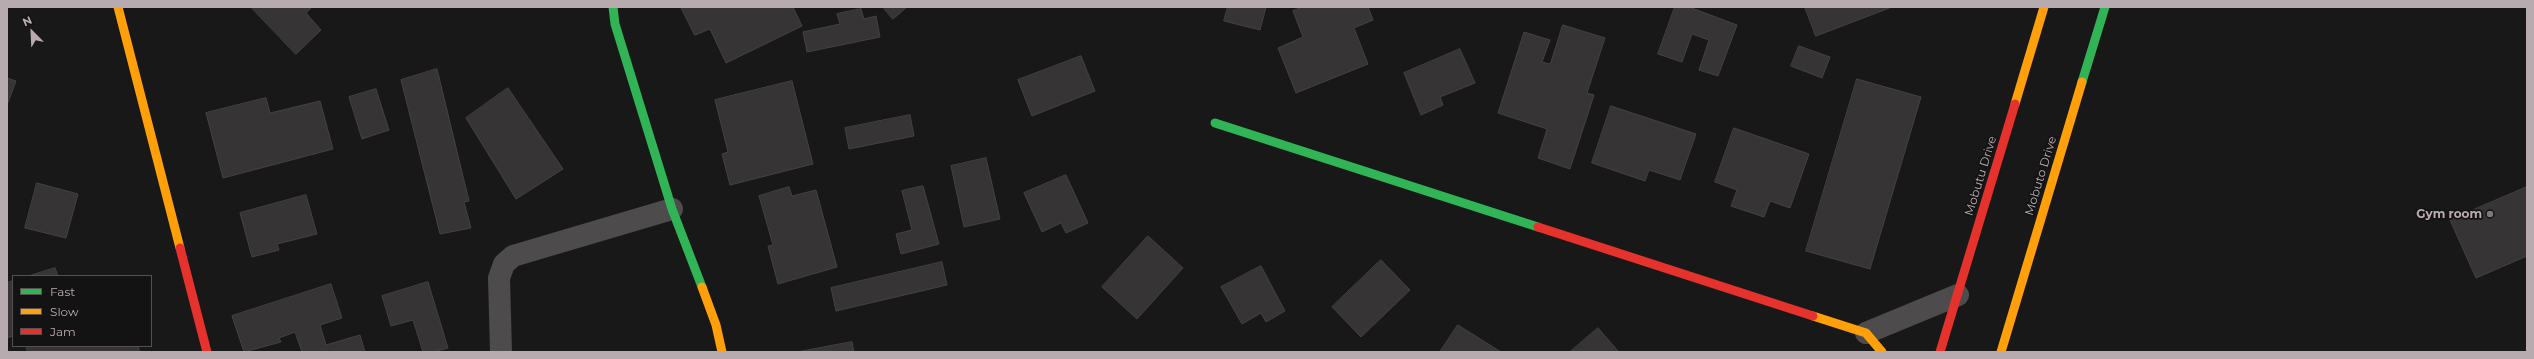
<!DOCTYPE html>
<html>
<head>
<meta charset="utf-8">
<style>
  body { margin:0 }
  #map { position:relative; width:2534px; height:359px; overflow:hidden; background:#191818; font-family:Montserrat,sans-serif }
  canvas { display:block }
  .frame { position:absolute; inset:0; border:8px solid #b8abaf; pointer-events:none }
  .legend { position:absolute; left:12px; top:275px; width:140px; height:72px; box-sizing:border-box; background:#141313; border:1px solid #565051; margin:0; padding:5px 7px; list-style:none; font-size:12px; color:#b8abaf }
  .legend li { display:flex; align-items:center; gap:8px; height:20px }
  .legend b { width:20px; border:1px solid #565051 }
  .north { position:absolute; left:12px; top:12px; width:40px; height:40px; -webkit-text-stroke:3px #141313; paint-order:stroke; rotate:336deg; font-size:11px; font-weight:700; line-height:16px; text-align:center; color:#b8abaf }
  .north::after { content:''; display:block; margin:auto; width:14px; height:18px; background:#b8abaf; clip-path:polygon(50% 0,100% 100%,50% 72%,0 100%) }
</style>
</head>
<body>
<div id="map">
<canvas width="2534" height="359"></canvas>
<div class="frame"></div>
<ul class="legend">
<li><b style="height:5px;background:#30b455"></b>Fast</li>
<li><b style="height:5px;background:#ff9f0a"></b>Slow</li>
<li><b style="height:5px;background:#e5322d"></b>Jam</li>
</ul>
<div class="north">N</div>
</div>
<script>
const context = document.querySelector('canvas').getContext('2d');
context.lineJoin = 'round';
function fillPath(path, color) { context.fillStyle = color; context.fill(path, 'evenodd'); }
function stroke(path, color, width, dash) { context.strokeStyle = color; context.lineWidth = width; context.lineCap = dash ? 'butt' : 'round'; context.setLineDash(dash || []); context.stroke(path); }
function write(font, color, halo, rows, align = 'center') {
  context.font = font + ' Montserrat,sans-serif'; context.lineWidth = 3.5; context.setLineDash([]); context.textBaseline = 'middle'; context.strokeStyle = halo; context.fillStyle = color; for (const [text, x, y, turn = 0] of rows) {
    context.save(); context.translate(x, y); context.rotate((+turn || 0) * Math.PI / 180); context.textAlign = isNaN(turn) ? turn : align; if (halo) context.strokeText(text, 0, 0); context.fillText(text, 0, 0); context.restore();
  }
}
const building = new Path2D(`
  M251,7H312L306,13L321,30L296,54Z
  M681,7H793L802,26L726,63L710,29L695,35Z
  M883,7H907L893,19Z
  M1228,7H1266L1260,30L1224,21Z
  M1303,7H1368L1373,20L1354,28L1368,64L1296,93L1278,48L1303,37L1293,11Z
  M1675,7H1689L1737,25L1718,76L1699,70L1709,40L1692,34L1682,62L1658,54Z
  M1805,7H1892L1816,36Z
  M861,9L864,19L876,16L880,37L807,52L803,32L840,24L837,14Z
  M1563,25L1605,38L1587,93L1594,95L1570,169L1538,158L1547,129L1498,113L1524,32L1550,40L1542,62L1550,64Z
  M1799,46L1830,57L1822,78L1791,66Z
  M1460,49L1475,83L1440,97L1443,105L1421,115L1404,73Z
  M1081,56L1095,91L1032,116L1018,80Z
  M437,69L469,201L464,202L471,228L440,234L401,80Z
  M7,78L16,81L7,105Z
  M1857,79L1921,97L1870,269L1806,251Z
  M792,81L813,164L730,185L722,154L728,152L715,100Z
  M508,88L563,169L516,199L466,118Z
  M376,89L389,130L362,139L349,97Z
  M266,98L270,113L320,101L333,149L223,178L206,113Z
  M1611,106L1696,134L1680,180L1649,170L1645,181L1592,163Z
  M910,115L914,136L849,149L845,128Z
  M1734,128L1809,154L1790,208L1770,201L1764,217L1731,206L1737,190L1715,182Z
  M986,158L1000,219L964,227L951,166Z
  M1066,175L1088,223L1066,233L1061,223L1042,232L1024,193Z
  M37,183L78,194L66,238L25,228Z
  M923,186L939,244L901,254L896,234L912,230L902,191Z
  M789,187L792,196L816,190L837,267L778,284L768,246L773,245L759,196Z
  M2527,187V256L2476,278L2450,220Z
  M306,195L317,234L277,244L279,250L252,257L240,213Z
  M1148,236L1183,268L1137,319L1102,287Z
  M1381,260L1410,290L1361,337L1332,307Z
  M942,262L947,285L836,311L831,288Z
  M1261,266L1285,311L1266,322L1261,313L1242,324L1221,287Z
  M55,268L58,276H29Z
  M13,281V336L7,338V283Z
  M428,282L448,348L433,352H423L413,320L391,326L382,296Z
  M331,284L342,318L320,325L326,345L360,335L365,352H302L295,332L279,338L281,342L244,352L232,316Z
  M1458,325L1501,352H1440Z
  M1598,328L1619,352H1570Z
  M852,342L854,352H797Z
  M26,346H138L140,352H28Z`);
fillPath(building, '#363435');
stroke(building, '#454142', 1);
stroke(new Path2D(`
  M1866,333L1958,295
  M501,352L499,278L504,264L513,256L672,209`), '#4e4b4c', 22);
stroke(new Path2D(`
  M613,7L615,24L672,209L702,287
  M2082,82L2105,7
  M1215,123L1538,227`), '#30b455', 9);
stroke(new Path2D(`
  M118,7L180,248
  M2015,104L2044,7
  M702,287L716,325L722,352
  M1813,316L1866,333L1882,352
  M2001,352L2082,82`), '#ff9f0a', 9);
stroke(new Path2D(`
  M1538,227L1813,316
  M180,248L207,352
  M1940,352L2015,104`), '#e5322d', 9);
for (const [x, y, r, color] of [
  [2490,214,4,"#80787a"]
]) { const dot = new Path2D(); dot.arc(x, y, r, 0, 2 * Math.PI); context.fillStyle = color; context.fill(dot); stroke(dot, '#141313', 1.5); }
write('12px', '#b8abaf', '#141313', [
  ["Mobutu Drive",1981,176,-73],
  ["Mobuto Drive",2041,176,-73]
]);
write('bold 12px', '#b8abaf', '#141313', [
  ["Gym room",2482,214]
], 'right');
</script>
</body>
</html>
